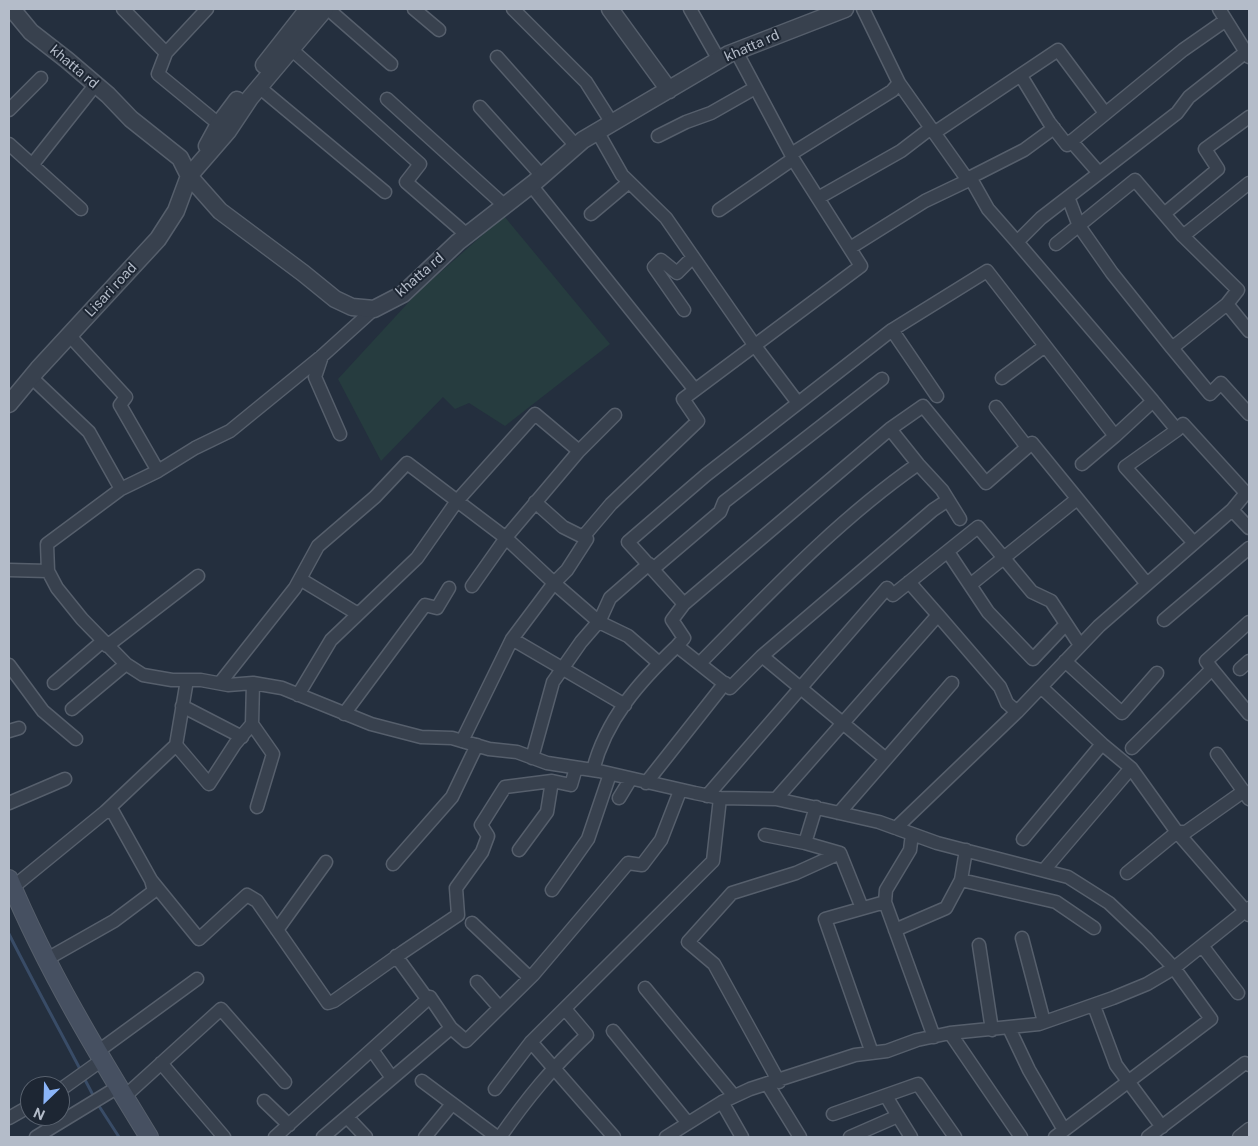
<!DOCTYPE html>
<html>
<head>
<meta charset="utf-8">
<style>
  body { margin:0 }
  #map { position:relative; width:1258px; height:1146px; overflow:hidden; background:#242f3e; font-family:"Public Sans",sans-serif }
  canvas { display:block }
  .frame { position:absolute; inset:0; border:10px solid #b4bcc9; pointer-events:none }
  .north { position:absolute; left:20px; top:1076px; width:50px; height:50px; box-sizing:border-box; background:#1d2633; border:1px solid #59626f; border-radius:50%; rotate:204deg; font-size:14px; font-weight:700; line-height:20px; text-align:center; color:#b4bcc9 }
  .north::after { content:''; display:block; margin:auto; width:18px; height:22px; background:#8ab4f8; clip-path:polygon(50% 0,100% 100%,50% 72%,0 100%) }
</style>
</head>
<body>
<div id="map">
<canvas width="1258" height="1146"></canvas>
<div class="frame"></div>
<div class="north">N</div>
</div>
<script>
const context = document.querySelector('canvas').getContext('2d');
context.lineJoin = 'round';
function fillPath(path, color) { context.fillStyle = color; context.fill(path, 'evenodd'); }
function stroke(path, color, width, dash) { context.strokeStyle = color; context.lineWidth = width; context.lineCap = dash ? 'butt' : 'round'; context.setLineDash(dash || []); context.stroke(path); }
function write(font, color, halo, rows, align = 'center') {
  context.font = font + ' "Public Sans",sans-serif'; context.lineWidth = 4; context.setLineDash([]); context.textBaseline = 'middle'; context.strokeStyle = halo; context.fillStyle = color; for (const [text, x, y, turn = 0] of rows) {
    context.save(); context.translate(x, y); context.rotate((+turn || 0) * Math.PI / 180); context.textAlign = isNaN(turn) ? turn : align; if (halo) context.strokeText(text, 0, 0); context.fillText(text, 0, 0); context.restore();
  }
}
fillPath(new Path2D(`
  M504,216L610,344L505,426L469,403L455,409L443,397L381,461L338,379L418,292Z`), '#263c3f');
stroke(new Path2D(`
  M9,934C32,980 57,1025 81,1071
  M83,1076L94,1097
  M97,1103L119,1137`), '#394c67', 3);
const minor = new Path2D(`
  M123,9L166,53L207,9
  M328,9L391,64
  M414,9L439,30
  M513,9L586,82L612,123
  M690,9L719,60
  M863,9L899,83L967,179L1024,150L1054,128
  M1219,9L1249,57
  M291,49L420,164L406,182L467,235
  M736,51L791,154
  M166,53L158,74L226,130
  M497,57L576,146
  M1021,76L1049,122L1067,145L1183,50L1226,20
  M259,87L385,192
  M387,99L505,206
  M480,107L542,176
  M9,110L41,78
  M597,131L622,175L666,218L755,346L798,403
  M934,133L1058,50L1105,113
  M658,136L686,122L711,113L755,88
  M1071,141L1099,173
  M9,144L81,209
  M793,159L791,154L892,91L899,83
  M32,165L96,84
  M1249,183L1183,236L1238,290L1227,304L1249,331
  M531,185L695,390
  M1068,197L1079,226L1112,273L1172,348
  M818,198L901,151L931,128
  M591,214L629,182
  M1164,214L1218,169L1205,149L1249,117
  M1056,244L1135,180L1183,236
  M850,248L925,201L971,179L988,209L1017,242
  M1227,304L1172,348L1210,394L1221,383L1249,414
  M684,310L654,267L661,260L677,273L692,258
  M892,330L937,396
  M322,356L315,377L340,434
  M31,377L89,432L121,489L158,471L120,405L126,397L69,335
  M1002,378L1045,346
  M1153,401L1017,242L1041,218L1177,113L1189,97L1246,52
  M996,407L1027,447
  M890,429L923,406L986,483L1032,443L1147,584
  M1177,430L1183,424L1246,493L1232,510
  M1115,436L1153,401L1177,430L1125,467L1194,543
  M579,451L615,415
  M158,471L195,448L230,431L322,356L374,309
  M535,502L563,527L587,539L567,570L554,583L599,622L628,636L659,663
  M583,537L611,504L698,421L683,399L861,266L793,159L719,210
  M948,552L988,612L1033,659L1066,624
  M653,569L720,512L724,502L882,379
  M9,570L48,571L57,588L82,619L126,664L143,675L172,680H201L228,685L253,683L282,688L371,724L421,737L452,738L489,749L517,752L547,763L599,771L695,793L720,798L776,799L826,810L879,822L937,843L1068,877L1109,903L1147,939L1174,968L1211,1019L1055,1137
  M48,571L47,544L121,489
  M300,579L358,614
  M909,582L938,615
  M970,585L1077,499
  M684,604L628,542L706,475L892,330L987,271L1115,436L1082,464
  M1164,620L1249,548
  M512,639L625,705
  M107,646L198,576
  M677,646L684,638L672,620L684,604L890,429L918,464
  M762,656L886,759
  M704,659C772,590 839,519 918,464L942,490L960,519
  M1065,661L1122,713L1157,673
  M9,665L43,711L76,739
  M1212,669L1249,714
  M1240,669L1249,661
  M54,683L103,641
  M220,683L295,588L318,546L375,497L407,463L506,538L554,583L512,639L462,741
  M1041,687L1102,744
  M298,695L331,640L417,558L457,501L535,414L579,451L508,535L472,586
  M182,706L242,737
  M72,709L126,664
  M344,714L425,605L437,608L449,588
  M252,724L273,754L257,807
  M9,731L19,728
  M176,745L209,784L235,744L252,724L253,683
  M1132,748L1212,669L1206,661L1249,622
  M1217,754L1249,799
  M532,758L553,682L581,642L600,620L610,598L649,564
  M593,770C606,719 640,681 677,646L730,688L762,656L933,510L948,500
  M552,781L571,785L576,768
  M646,783L725,683
  M707,796L887,588L893,595L978,527L1032,592L1051,601L1080,645
  M619,798L630,780
  M776,799L938,615L1000,687L1007,703L1017,712
  M9,803L65,779
  M816,807L805,843L840,853L862,908
  M105,812L176,745L187,680
  M839,813L952,683
  M896,828L1017,712L1099,626L1232,510L1249,528
  M765,835L805,843
  M1023,839L1102,744L1131,768
  M393,864L452,797L477,745
  M1044,870L1131,768L1177,832H1186L1244,791
  M1127,873L1177,832L1249,915
  M961,880L1056,902L1094,928
  M12,888L105,812H113L151,880L199,939L247,895L257,901L328,1003L334,1001L403,952L458,915L456,888L482,852L488,836L481,825L505,787L552,781L547,812L519,850
  M552,890L588,839L610,774
  M885,902L886,890L910,850L912,834
  M472,923L529,977
  M277,930L326,862
  M895,930L946,908L961,880L966,850
  M1022,938L1044,1022
  M979,945L992,1030
  M1203,947L1238,993
  M396,956L428,1000
  M47,959L114,921L154,891L151,880
  M477,982L499,1007
  M645,988L734,1096
  M1094,1006L1116,1065L1162,1127
  M1009,1028L1029,1070L1064,1130
  M613,1031L687,1122
  M950,1033L1021,1137
  M531,1042L614,1137
  M372,1050L392,1078
  M97,1052L197,979
  M872,1053L825,919L885,902L934,1037
  M161,1063L224,1137
  M422,1081L497,1137
  M779,1082L714,964L688,942L732,893L796,873L840,853
  M768,1085L800,1137
  M495,1089L531,1042L713,861L720,798
  M60,1090L102,1060
  M124,1097L221,1009L285,1082
  M264,1101L289,1125
  M722,1102L742,1137
  M833,1114L918,1084L955,1137
  M898,1116L911,1137
  M347,1117L366,1137
  M9,1118L30,1106
  M36,1137L118,1087
  M275,1137L430,997L451,1028
  M323,1137L451,1028L466,1041L533,975L628,863L642,865L661,840L680,791
  M425,1137L452,1104
  M500,1137C528,1097 551,1069 587,1035L565,1009
  M666,1137L722,1102L750,1089L855,1055L887,1051L917,1040L950,1033L1039,1024L1113,998L1147,984L1174,968L1249,908
  M850,1137L898,1116L886,1096
  M1148,1137L1245,1063L1249,1065
  M1239,1137L1249,1129`);
const tertiary = new Path2D(`
  M12,9L31,32L67,60L108,95L131,119L180,158L189,176L220,211L303,273L335,299L352,307L374,309L403,294L458,242L535,182L583,140L729,54L845,9
  M610,9L669,90
  M264,65L308,9
  M207,146L219,124L237,100
  M9,404L38,369L158,239L176,211L189,176L228,131L250,98L325,9`);
const secondary = new Path2D(`
  M9,879C47,970 98,1054 149,1137`);
stroke(minor, '#565f6c', 15);
stroke(tertiary, '#565f6c', 19);
stroke(secondary, '#565f6c', 20);
stroke(minor, '#38414e', 12);
stroke(tertiary, '#38414e', 16);
stroke(secondary, '#465061', 18);
write('14px', '#b4bcc9', '#1d2633', [
  ["khatta rd",752,46,-24],
  ["khatta rd",74,67,40],
  ["khatta rd",420,275,-41],
  ["Lisari road",111,290,-47]
]);
</script>
</body>
</html>
